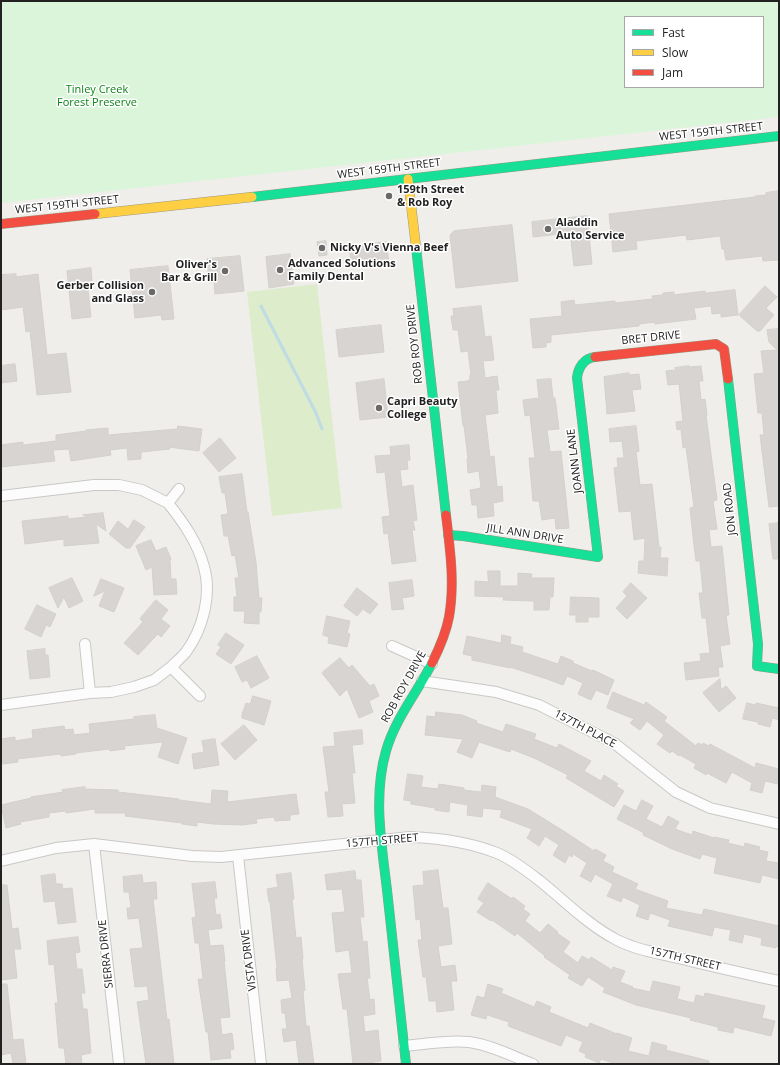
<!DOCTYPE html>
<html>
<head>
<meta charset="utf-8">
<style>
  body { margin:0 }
  #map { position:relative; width:780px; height:1065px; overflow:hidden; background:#f0eeeb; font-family:"Open Sans",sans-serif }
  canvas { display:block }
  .frame { position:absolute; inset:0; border:2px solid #222; pointer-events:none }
  .legend { position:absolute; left:624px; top:16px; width:140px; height:72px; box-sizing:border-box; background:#fff; border:1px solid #a7a7a7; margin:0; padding:5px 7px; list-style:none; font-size:12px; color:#222 }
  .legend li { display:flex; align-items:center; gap:8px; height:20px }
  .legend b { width:20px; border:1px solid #a7a7a7 }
</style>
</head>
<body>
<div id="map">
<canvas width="780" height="1065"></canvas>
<div class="frame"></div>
<ul class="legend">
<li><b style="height:5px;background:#16e098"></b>Fast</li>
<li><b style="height:5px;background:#ffcf43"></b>Slow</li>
<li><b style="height:5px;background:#f24e42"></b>Jam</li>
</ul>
</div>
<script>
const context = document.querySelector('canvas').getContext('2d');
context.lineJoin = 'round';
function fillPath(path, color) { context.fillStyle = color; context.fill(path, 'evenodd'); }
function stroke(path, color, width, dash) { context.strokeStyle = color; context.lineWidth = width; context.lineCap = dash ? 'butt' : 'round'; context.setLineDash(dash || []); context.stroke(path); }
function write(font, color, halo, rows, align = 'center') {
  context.font = font + ' "Open Sans",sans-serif'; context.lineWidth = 3; context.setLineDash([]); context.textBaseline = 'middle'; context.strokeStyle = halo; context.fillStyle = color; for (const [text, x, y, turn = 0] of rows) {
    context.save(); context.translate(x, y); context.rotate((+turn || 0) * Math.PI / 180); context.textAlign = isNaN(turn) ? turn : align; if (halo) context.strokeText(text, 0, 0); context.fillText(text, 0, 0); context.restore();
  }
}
fillPath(new Path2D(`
  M317,284L342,508L272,516L247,292Z`), '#ddeccb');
fillPath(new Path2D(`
  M1,1H779V117L1,203ZM625,17H763V87H625Z`), '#daf5da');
stroke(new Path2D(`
  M261,306L316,413L322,429`), '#bfdbe3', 3);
const building = new Path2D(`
  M779,191V260L763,261L762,256L726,260L724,249H722L720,236L687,240L686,235L636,241L637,249L613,252L609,214L755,197V196L766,195V193Z
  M587,216L592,264L574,266L570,233L533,237L532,222Z
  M512,225L518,281L456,288L450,235L454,231Z
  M326,241L327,255L319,256L317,242Z
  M386,242L389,263L352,268L349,247Z
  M290,254L294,284L269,288L266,257Z
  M240,256L244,291L215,294L214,282L209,283L207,259Z
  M168,266L174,319L162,320L161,315L135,318L130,270Z
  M91,268L92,281H87L91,317L72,319L67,271Z
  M16,274V277L38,274L47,355L66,353L71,392L37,395L30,331L26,332L23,307L1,310V275Z
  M765,286L777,297L766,308L774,315L760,331H757L739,315Z
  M735,290L738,315L721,317V313L712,314L711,306L694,308L696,319L655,324V322L639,324V326L551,335V342L546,343V347L533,348L530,319L562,316L561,302L574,300L575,305L615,301V303L653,299L652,296L663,295V293L674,292V295L705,291V293Z
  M481,306L485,337L491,336L494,360L483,361L485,378L497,376L499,390H496L498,413L485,415L490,457L494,456L497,487L502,486L503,501L493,503L494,516L478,518L477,505H472L470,490L481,488L479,471L468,473L467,459H468L464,426H463L458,382L468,381V380H470V375H471L468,351L461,352L458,330H453L451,316H454L453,309Z
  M381,325L384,352L339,357L336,330Z
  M779,329V506L769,507L760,435H764L762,413H758L754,374L764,373L761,351L777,350L769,342L767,330Z
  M15,364L17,381L1,383V366Z
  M689,366V367L701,366L703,381H699L701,400L705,399L707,415H706L717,500L713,501L717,529L709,530L711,547L722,546L729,615H726L730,644L720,646L723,667H718L719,676L686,680L684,663L701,661L700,654L710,653L706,618H702L699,593H703L700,561H696L693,537L690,508L694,507L686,447L683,448L681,429L677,430L676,422L683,421L679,384L668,385L666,371L676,370L675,368Z
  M629,373L630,375L639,374L641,389L632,390L635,411L607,414L604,377Z
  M384,379L388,417L360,420L356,383Z
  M551,379L553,398H555L559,429L547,430L550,452L561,451L569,528L556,529L555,518L542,520L539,501H533L529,458H535L530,415L525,416L523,400L539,398L537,380Z
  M178,426L202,429L199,451L169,447L170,449L141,452V459L128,460L127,448L110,450L111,455L71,461L69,449L53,450L55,461L1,467V445L23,442V445L56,441V435L86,431V430L108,428V435L177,429Z
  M636,426L639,451L636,452L640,485L652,484L659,547H661L660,558H668L667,576L638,573L639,561H644L645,538L634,540L631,511L619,512L614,468L618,467L617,458H624L622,441L610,442L609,429Z
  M220,438L236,458L219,472L203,453Z
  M409,445L410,460H407L408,469L400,470L402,487L413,485L417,520L413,521L415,530H412L416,561L392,564L388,533L384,534L382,517L390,516L385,472L377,473L375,456L391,455L390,447Z
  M242,474L247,512H248L256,562L259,598H262L261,612H259V624L244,623L245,611H234V597H237L235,578H239L237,567L235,555L232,556L228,536H224L221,515L228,514L225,493H222L219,477Z
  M103,513L106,531L96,524L99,543L64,546V539L25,544L22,521L68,516V519L87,517L83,515Z
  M134,520L145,527L130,548H126L109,534L118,521L128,529Z
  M779,523V559H773L769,524Z
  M151,540L156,551L166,547L171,559L170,560L171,579H176L177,594L154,595L152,567L146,570L136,546Z
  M488,571H500V586H518V573L532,574L531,578H554L553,597H550L549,610H534V601L503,600L504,597L475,596V581L488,582Z
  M72,578L83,601L69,608L64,597L58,608L49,588Z
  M101,579L124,588L114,612L99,606L105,591L94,596Z
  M412,580L414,596L402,598L404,609L392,610L389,583Z
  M631,583L647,598L627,619L616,608L627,596L623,592Z
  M357,588L378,604L370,614L363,609L357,616L344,606Z
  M571,597L599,598V617H588V622H576V615H570Z
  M156,600L168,610L161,619L170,626L161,637L158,634L138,655L124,643L143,622L140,619Z
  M37,605L56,614L50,627L46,625L41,637L25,629Z
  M327,616L350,621L347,633L350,634L347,647L328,643L329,637L323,635Z
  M226,633L244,645L231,664L216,654L221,647L218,645Z
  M502,635L511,637L510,644L523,647L522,652L558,664L561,656L573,661V663L592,671L593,670L614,680L608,695L596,690L591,700L578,694L583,683L567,676L563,685L547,679L510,667V668L472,660V656L463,654L467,636L501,643Z
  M45,649V655H48L50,677L30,679L27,651Z
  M257,656L269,678L251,688L247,680L242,682L235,667Z
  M340,658L349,668L352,665L370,686L374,684L379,696L369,701L373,712L359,718L347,689L340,696L322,673Z
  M720,679L721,690L726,686L736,698L719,712L703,693Z
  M613,692L644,705L646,702L667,717L664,721L696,746L698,743L702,745L703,743L709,746L710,744L755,768L756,763L779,769V778L778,784L765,781L762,793L750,790L752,783L732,772L726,783L707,773L706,775L694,768L696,764L680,755L679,756L672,751L670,753L657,744L664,735L647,721L640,730L630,723L634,719L607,708Z
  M253,696L271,701L264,725L242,718V714L246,703L250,704Z
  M747,703L756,705V703L779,708V720L772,718L770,727L758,724V722L743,719Z
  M436,712L462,715L477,721L476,723L503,732L506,724L536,734L534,739L557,748L559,744L591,761L584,771L601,781L604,775L618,784L616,786L624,791L614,807L566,778L568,775L534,758L511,749L510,752L479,742L472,758L457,752L463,739L425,735L427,716L435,717Z
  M155,715L157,728L187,738L178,764L158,757L163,742L124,746L125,749L110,751L109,749L76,753V754L61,756V754L17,759L18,762L3,764L1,753V739L15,737V741L33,738L32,730L64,726L65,730L73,729L74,735L90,733L89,724L134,719V717Z
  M244,725L257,740L235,760L221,744Z
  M362,730L363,744L352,745L355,773H352L355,803L342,804L343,816L328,817L325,792H329L323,747L335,746L334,733Z
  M215,739L219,765L194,769L192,754L204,752L202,741Z
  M408,774L423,776L421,787L438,789L439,784L464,788V790L481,792L482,785L496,787L495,797L528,809L562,830L594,851L595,849L606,855L603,861L614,867L612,872L638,884L635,889L668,901L666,908L702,915L704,909L779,926V947L776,946V948L761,945L762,938L744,934L742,943L729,940L731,930L714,927L712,936L668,926L670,920L650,913L648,920L636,916L640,905L623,897L621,902L607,896L613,884L595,874L591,882L580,876L587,863L573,854L572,857L569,855L565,863L553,855L559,845L545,836L539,846L527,838L532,829L500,817L502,810L483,808L482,817L467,815L468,805L450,802L449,812L435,810V808L411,804V801L404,800Z
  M85,787V789L118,790V792L179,799V800L211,804L212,790L228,791L227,802L296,794L299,814L290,815V820L275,821L274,817L256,819L257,823L242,825L213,824L197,822V826L182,824V823L125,816L126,813H95V809L66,813V811L49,813V817L20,822L21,824L6,828L1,805L31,798V797L63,792L62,790Z
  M642,800L653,806L646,819L662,827L668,816L679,822L675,829L692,835L693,831L714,838V837L729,840L728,843L744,847L745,843L760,847L759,850L768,852L766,861L779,863V879L762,875L760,883L714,873L717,858L702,854L700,859L672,849L643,835L644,833L617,819L624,805L636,811Z
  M438,870L443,908H448L452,944L438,946L441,967L455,965L457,981H451L454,1010L437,1012L436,1001H429L426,977H423L418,940H422L420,919L416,920L413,886L424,885L423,872Z
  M355,871L356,880H361L364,917H360L363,942L367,941L370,978H367L370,1000L374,999L375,1014L363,1016L365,1032L378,1030L381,1061L368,1063V1064H353L347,1009H343L338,974L352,973L349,950L336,952L332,913L345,912L342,889L327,890L325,875Z
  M291,873L294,899H292L296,938L301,937L303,959H302L305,990L303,991L306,1026H309L314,1064H299L296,1040L284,1042L282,1029H287L285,1013H282L281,1000L292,998L289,980L277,981L276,969L277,968L270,902H269L267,889L278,887L276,875Z
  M55,874L56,884H62L63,889L72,888L76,922L58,924L55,901L44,902L41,876Z
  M142,875L143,883L156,882L157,899H153L167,1020L169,1019L174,1064H146L137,1002L149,1000L147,986L135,987L130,949L143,948L139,918L128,919L127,908H131L129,892H124L123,877Z
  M215,882L217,898H214L216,915L220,914L222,928L208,930L210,946L223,945L225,961H224L230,1017L220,1018L222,1035L232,1033L234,1049L230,1050L231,1058L211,1060L208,1032H206L198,979H203L199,943H195L192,918L196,917L192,884Z
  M488,883L512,899L513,897L525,906L523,909L530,914L525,921L540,933L548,924L558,932L557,933L570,942L563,952L578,963L582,956L589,960L591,957L612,970L613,967L625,971L620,982L633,987L632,988L650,992L653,981L680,987L677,999L694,1003L696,995L704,997L705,993L765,1006L762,1018L775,1021L771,1036L734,1027L733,1033L718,1030V1027L690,1020L691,1018L636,1005L603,992L605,988L588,977L582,986L568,978L570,975L544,957L545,956L517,933L515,936L492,920L491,921L477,912L484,903L478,899Z
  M1,885H7L12,929L18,928L21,949H14L17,978L1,980Z
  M78,937L80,952L75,953L77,969H82L85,993H81L83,1009H87L91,1053L81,1055L82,1064H66L64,1048H59L55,1003H58L54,964L49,965L47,941Z
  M1,984H7L13,1040L23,1039L26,1064H13L11,1053L1,1055Z
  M488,984L503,989L501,993L534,1007L537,1001L551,1007L549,1012L588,1028L590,1023L617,1034V1033L632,1038L628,1051L649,1056L652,1042L667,1046L666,1050L709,1061V1064H616L601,1059L599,1063L585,1057L586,1054L579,1051L583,1042L566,1035L561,1046L508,1026L509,1022L487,1015L486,1019L471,1015L477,996L484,998Z`);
fillPath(building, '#d7d4d2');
stroke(building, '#d3d0cc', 1);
const street = new Path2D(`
  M1,496L94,485H119L142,490L168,503L179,489
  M168,503C183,522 198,543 204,567C212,594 203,629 186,652C182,657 176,662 171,667L200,696
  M85,644L90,693
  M392,646L432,664
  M422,681L496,692L539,705L614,743L676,792L710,808L779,824
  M1,705L90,693L111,692L134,687L154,680L171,667
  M94,844L119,1064
  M238,856L261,1064
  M1,861L56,848L94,844L192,856L221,857L410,837C440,838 469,842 497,853C512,859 527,871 540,881C565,901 588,925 617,940C636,950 658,953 678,958C712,966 745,974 779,981
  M404,1046C426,1044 447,1040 469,1042C491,1045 512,1056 533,1064`);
const fast = new Path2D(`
  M252,197L779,136
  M416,247L446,515
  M728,379L758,644L757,666L779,669
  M448,535L463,536L598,557L577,378C578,368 584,358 595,357
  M406,1064C400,1009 394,954 388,899C383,851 372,799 386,751C395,719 417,693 432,663`);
const slow = new Path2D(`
  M408,179L416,247
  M95,214L252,197`);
const jam = new Path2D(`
  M1,224L95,214
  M595,357L716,344L724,349L728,379
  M432,663C439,649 446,633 449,617C455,583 450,549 446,515`);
stroke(street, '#c9c8c7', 12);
stroke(fast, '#999a82', 10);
stroke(slow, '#999a82', 10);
stroke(jam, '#999a82', 10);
stroke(street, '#fdfcfc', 10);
stroke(fast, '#16e098', 9);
stroke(slow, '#ffcf43', 9);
stroke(jam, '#f24e42', 9);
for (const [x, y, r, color] of [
  [389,196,4,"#6a6968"],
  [548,229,4,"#6a6968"],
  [322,248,4,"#6a6968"],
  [280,270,4,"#6a6968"],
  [225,271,4,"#6a6968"],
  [152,292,4,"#6a6968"],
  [379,408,4,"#6a6968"]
]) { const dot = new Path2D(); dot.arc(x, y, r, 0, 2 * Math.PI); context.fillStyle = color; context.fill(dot); stroke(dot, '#fff', 1.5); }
write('11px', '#0c8416', '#fff', [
  ["Tinley Creek",97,90],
  ["Forest Preserve",97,103]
]);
write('11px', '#222', '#fff', [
  ["WEST 159TH STREET",711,132,-6],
  ["WEST 159TH STREET",389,169,-7],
  ["WEST 159TH STREET",67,205,-6],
  ["BRET DRIVE",651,338,-6],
  ["ROB ROY DRIVE",415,344,-96],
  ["JOANN LANE",575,461,-97],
  ["JON ROAD",730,509,-96],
  ["JILL ANN DRIVE",525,534,9],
  ["ROB ROY DRIVE",404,687,-61],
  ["157TH PLACE",585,729,28],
  ["157TH STREET",382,841,-5],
  ["SIERRA DRIVE",106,954,-96],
  ["157TH STREET",685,959,13],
  ["VISTA DRIVE",249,960,-97]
]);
write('bold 11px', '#222', '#fff', [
  ["159th Street",397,190],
  ["& Rob Roy",397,203],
  ["Aladdin",556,223],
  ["Auto Service",556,236],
  ["Nicky V's Vienna Beef",330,248],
  ["Advanced Solutions",288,264],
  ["Family Dental",288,277],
  ["Oliver's",217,265,"right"],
  ["Bar & Grill",217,278,"right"],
  ["Gerber Collision",144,286,"right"],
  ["and Glass",144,299,"right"],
  ["Capri Beauty",387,402],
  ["College",387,415]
], 'left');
</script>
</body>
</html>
